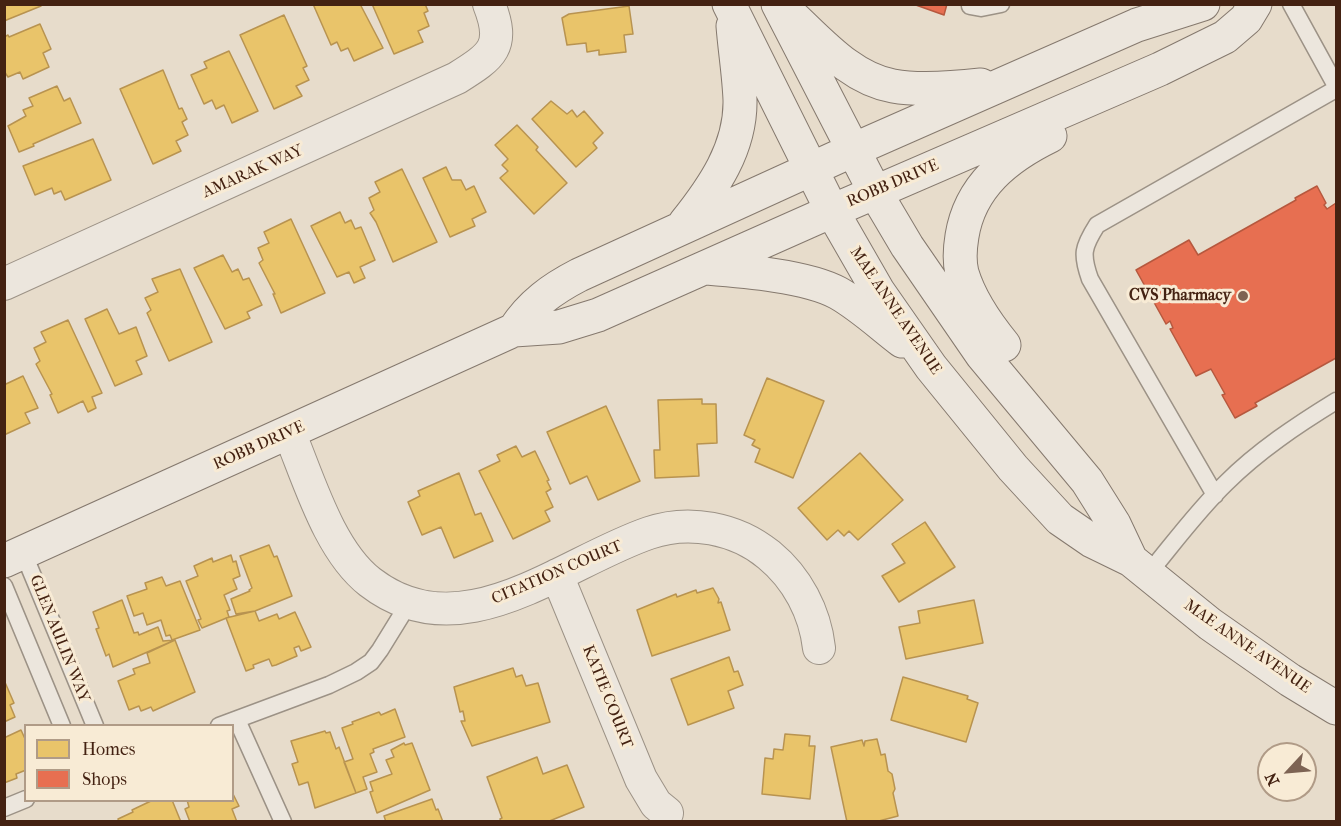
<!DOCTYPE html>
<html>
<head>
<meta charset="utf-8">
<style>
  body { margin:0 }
  #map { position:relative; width:1341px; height:826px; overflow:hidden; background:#e7dccb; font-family:"IM FELL French Canon",serif }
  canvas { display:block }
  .frame { position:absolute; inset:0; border:6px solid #442212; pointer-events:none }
  .legend { position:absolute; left:24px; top:724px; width:210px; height:78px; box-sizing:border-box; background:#f8ebd5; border:2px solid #b09b87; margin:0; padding:8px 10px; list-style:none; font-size:18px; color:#442212 }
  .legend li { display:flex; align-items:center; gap:12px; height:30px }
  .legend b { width:30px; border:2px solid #b09b87 }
  .north { position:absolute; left:1257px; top:742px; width:60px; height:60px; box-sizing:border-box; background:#f8ebd5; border:2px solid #b09b87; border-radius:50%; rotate:244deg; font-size:16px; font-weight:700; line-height:24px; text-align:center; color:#442212 }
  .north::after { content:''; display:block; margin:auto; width:21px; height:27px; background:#7d6353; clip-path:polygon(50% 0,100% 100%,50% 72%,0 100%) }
</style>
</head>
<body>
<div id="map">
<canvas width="1341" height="826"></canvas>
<div class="frame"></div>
<ul class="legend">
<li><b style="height:16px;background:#e9c46a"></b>Homes</li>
<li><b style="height:16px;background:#e76f51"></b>Shops</li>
</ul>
<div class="north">N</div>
</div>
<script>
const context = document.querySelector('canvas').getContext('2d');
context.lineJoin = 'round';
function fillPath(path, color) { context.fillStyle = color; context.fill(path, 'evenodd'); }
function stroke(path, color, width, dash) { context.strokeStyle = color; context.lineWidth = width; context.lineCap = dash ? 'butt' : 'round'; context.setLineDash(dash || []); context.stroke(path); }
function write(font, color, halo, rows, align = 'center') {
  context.font = font + ' "IM FELL French Canon",serif'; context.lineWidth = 6; context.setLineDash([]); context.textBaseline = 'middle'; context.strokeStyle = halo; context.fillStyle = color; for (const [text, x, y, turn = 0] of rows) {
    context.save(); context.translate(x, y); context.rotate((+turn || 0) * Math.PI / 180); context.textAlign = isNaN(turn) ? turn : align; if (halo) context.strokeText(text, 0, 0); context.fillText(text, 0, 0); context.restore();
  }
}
const homes = new Path2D(`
  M4,4H40L41,6L4,21Z
  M313,4H360L383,48L354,61L348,48L341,51L337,42L331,45Z
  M372,4H425L428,11L424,13L429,26L418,31L423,42L394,54Z
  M629,6L633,34L624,35L626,52L599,55V50L587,52L586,43L567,45L562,18L569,14Z
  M284,15L307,66L303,68L309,80L296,86L302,96L274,109L240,35Z
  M40,24L51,49L43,53L49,67L23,79L20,72L8,77L4,71V37L8,35L9,37Z
  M229,51L258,111L232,123L224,105L216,109L212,100L204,104L191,75L207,68L204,62Z
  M163,70L179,109L182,108L187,119L182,122L188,135L176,141L181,151L153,164L120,89Z
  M57,86L64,101L70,98L81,123L33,144L34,146L19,152L8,126L26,116L23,110L33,106L29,98Z
  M551,101L567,114L572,110L577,117L584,111L603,133L593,143L597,148L576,167L532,119Z
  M517,125L538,147L536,150L567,183L534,214L500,178L508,171L502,165L508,159L495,145Z
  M93,139L111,180L65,200L61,191L54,194L52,188L35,195L23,166Z
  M446,167L452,180H461L466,190L474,186L486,212L472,219L475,226L450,237L423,178Z
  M402,169L437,242L393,262L376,222L370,213L374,210L369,198L380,192L375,182Z
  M340,212L345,223L351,220L355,229L361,227L375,260L360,267L365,278L354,283L349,272L337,277L311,226Z
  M291,219L325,293L281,313L273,294H275L259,263L263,260L258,248L269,243L264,232Z
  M223,255L232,272L238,269L243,280L249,278L262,305L247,312L250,318L225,329L194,268Z
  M180,269L212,342L169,361L147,313L151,310L145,298L158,292L152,279Z
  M107,309L119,334L136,327L147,356L136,361L142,374L115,386L85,319Z
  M68,320L102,393L92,397L96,408L88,412L83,401L58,413L50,395L52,394L36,364L40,361L34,348L46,342L41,332Z
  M23,376L38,408L25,413L30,423L4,435V381L6,384Z
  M767,378L824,401L793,478L755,462L760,449L752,445L755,440L744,435Z
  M702,399V404H716L717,443L697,444L699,476L655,478L654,450H660L658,400Z
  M606,406L640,481L598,500L587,476L570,484L547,432Z
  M516,446L522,457L535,451L549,480L547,481L551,489L546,492L553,507L545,511L550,521L513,539L479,471L500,461L497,455Z
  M860,453L903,500L858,540L849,531L844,536L838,530L827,540L798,508Z
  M459,473L475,515L481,513L493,541L454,558L441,527L422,535L408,502L420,496L418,491Z
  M925,522L955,567L899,602L882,576L905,563L892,544Z
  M269,545L274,557L277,556L292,596L255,611L236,614L231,599L250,591L249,590L252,588L240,556Z
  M231,555L233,562L236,561L240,576L233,579L237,589L224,595L230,610L227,611L229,617L202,628L198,620L201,619L186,581L198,576L194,566L212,558L213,562Z
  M162,577L166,586L180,581L200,630L172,640L170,635L166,636L161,620L147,625L143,613L134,616L127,596L147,589L145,583Z
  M713,588L719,599L718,603L721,602L730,630L652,656L637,610L676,594L677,597L696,590L697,593Z
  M122,600L134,633L138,632L139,635L158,627L163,641L175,640L113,667L109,654L106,656L96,629L99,628L93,612Z
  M974,600L983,643L906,659L899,627L920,623L918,611Z
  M255,611L259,621L277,614L279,619L295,612L311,647L301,651L299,646L294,648L297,656L276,665L272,666L269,659L253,665L254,668L246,671L226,618Z
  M175,640L195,692L153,711L151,707L141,711L139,706L129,710L118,681L135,674L133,669L150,663L147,653Z
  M729,657L734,672L738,671L743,685L728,691L734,708L688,725L671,679Z
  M513,668L516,677L522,675L526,686L538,683L550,722L472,746L461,721H465L463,711L460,712L454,687Z
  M903,677L968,696L967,699L978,703L966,742L891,720Z
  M4,680L14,703L10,705L15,717L4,722Z
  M395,709L405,737L373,749L374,752L370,754L377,772L363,777L367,789L356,793L344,762L353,759L342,728L353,724L352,722L379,712L381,715Z
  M21,730L26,741V770L16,774L17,778L4,783V735L6,737Z
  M325,731L326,733L330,732L336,749L339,747L356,793L315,808L308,782L299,785L292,764L298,762L291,741Z
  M785,734L810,736L809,746H815L810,799L762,794L765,758L773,759L774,749L783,750Z
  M877,739L881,755L885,754L888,771L892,774L895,789L893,793L898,816L875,822H847L831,747L862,740L864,746L865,741Z
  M404,743L405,745L412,743L430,790L377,813L370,792L373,791L370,782L392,774L386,760L394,757L391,750Z
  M537,757L543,774L567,765L584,807L547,822H501L500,819L502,818L487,777Z
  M232,792L239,806L232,809L237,822H190L185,809L189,807L187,800H232Z
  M432,799L436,810L438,809L443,822H386L384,816Z
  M153,800H172L181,822H119L118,819L133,812L132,810Z`);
fillPath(homes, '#e9c46a');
stroke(homes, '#b89350', 1.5);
const shops = new Path2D(`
  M913,4H947L944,15Z
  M1317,186L1326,203L1324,205L1327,209L1336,203V358L1255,403L1257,406L1235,418L1222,395L1225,394L1211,369L1196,376L1170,329L1173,328L1170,321L1166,324L1136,270L1189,240L1198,255L1296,200L1295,198Z`);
fillPath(shops, '#e76f51');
stroke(shops, '#b6583e', 1.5);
const service = new Path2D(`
  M1291,4L1336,86
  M970,6L981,8L1001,4
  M1215,495L1090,279C1081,254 1083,247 1097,225L1336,89
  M23,552L95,726
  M1148,574C1173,544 1197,511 1226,483C1258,451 1297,425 1336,401
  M4,586L62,726
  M237,720L283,822
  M219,726L329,685L356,672L371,662L380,650L409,603
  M4,808L26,799`);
const minor = new Path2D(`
  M4,284L457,78C492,56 506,47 489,4
  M289,432C309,480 329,550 370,582C462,653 561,563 649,533C689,519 736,528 769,555C797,578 815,612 819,648
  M557,575L641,779L656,804L667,813`);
const secondary = new Path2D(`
  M729,4L832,211L878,291L931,367L1013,468L1060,519L1092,541L1131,560L1210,624L1290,680L1336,708
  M778,4L875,192L907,246L982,355L1087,481L1114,524L1131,560
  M792,16C821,43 852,79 893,86C919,91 954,88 981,85
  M685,223C713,188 741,148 740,100C739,75 735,51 733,26
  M705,268C742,271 807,276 838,293C861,306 881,325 902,341
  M514,330C531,304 552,289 579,275L853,150L1137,25L1203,4
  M1004,345C986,323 970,300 962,273C959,261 960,248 962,236C970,186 1007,157 1050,136
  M4,561L514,330L559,327L598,315L832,211L1160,69L1225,37L1246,19L1255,4`);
stroke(service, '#9c9286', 19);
stroke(minor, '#9c9286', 34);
stroke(secondary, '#85796e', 35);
stroke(service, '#ece6dd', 16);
stroke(minor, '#ece6dd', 32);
stroke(secondary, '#ece6dd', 33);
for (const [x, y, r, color] of [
  [1243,296,6,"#7d6353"]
]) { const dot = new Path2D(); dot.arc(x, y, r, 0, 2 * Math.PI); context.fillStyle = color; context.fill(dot); stroke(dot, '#f8ebd5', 2); }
write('16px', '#442212', '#f8ebd5', [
  ["AMARAK WAY",253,172,-24],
  ["ROBB DRIVE",893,184,-23],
  ["MAE ANNE AVENUE",895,311,56],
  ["ROBB DRIVE",259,446,-24],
  ["CITATION COURT",557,573,-23],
  ["GLEN AULIN WAY",59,639,68],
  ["MAE ANNE AVENUE",1247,647,35],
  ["KATIE COURT",607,697,68]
]);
write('bold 16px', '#442212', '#f8ebd5', [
  ["CVS Pharmacy",1231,296]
], 'right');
</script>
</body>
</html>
